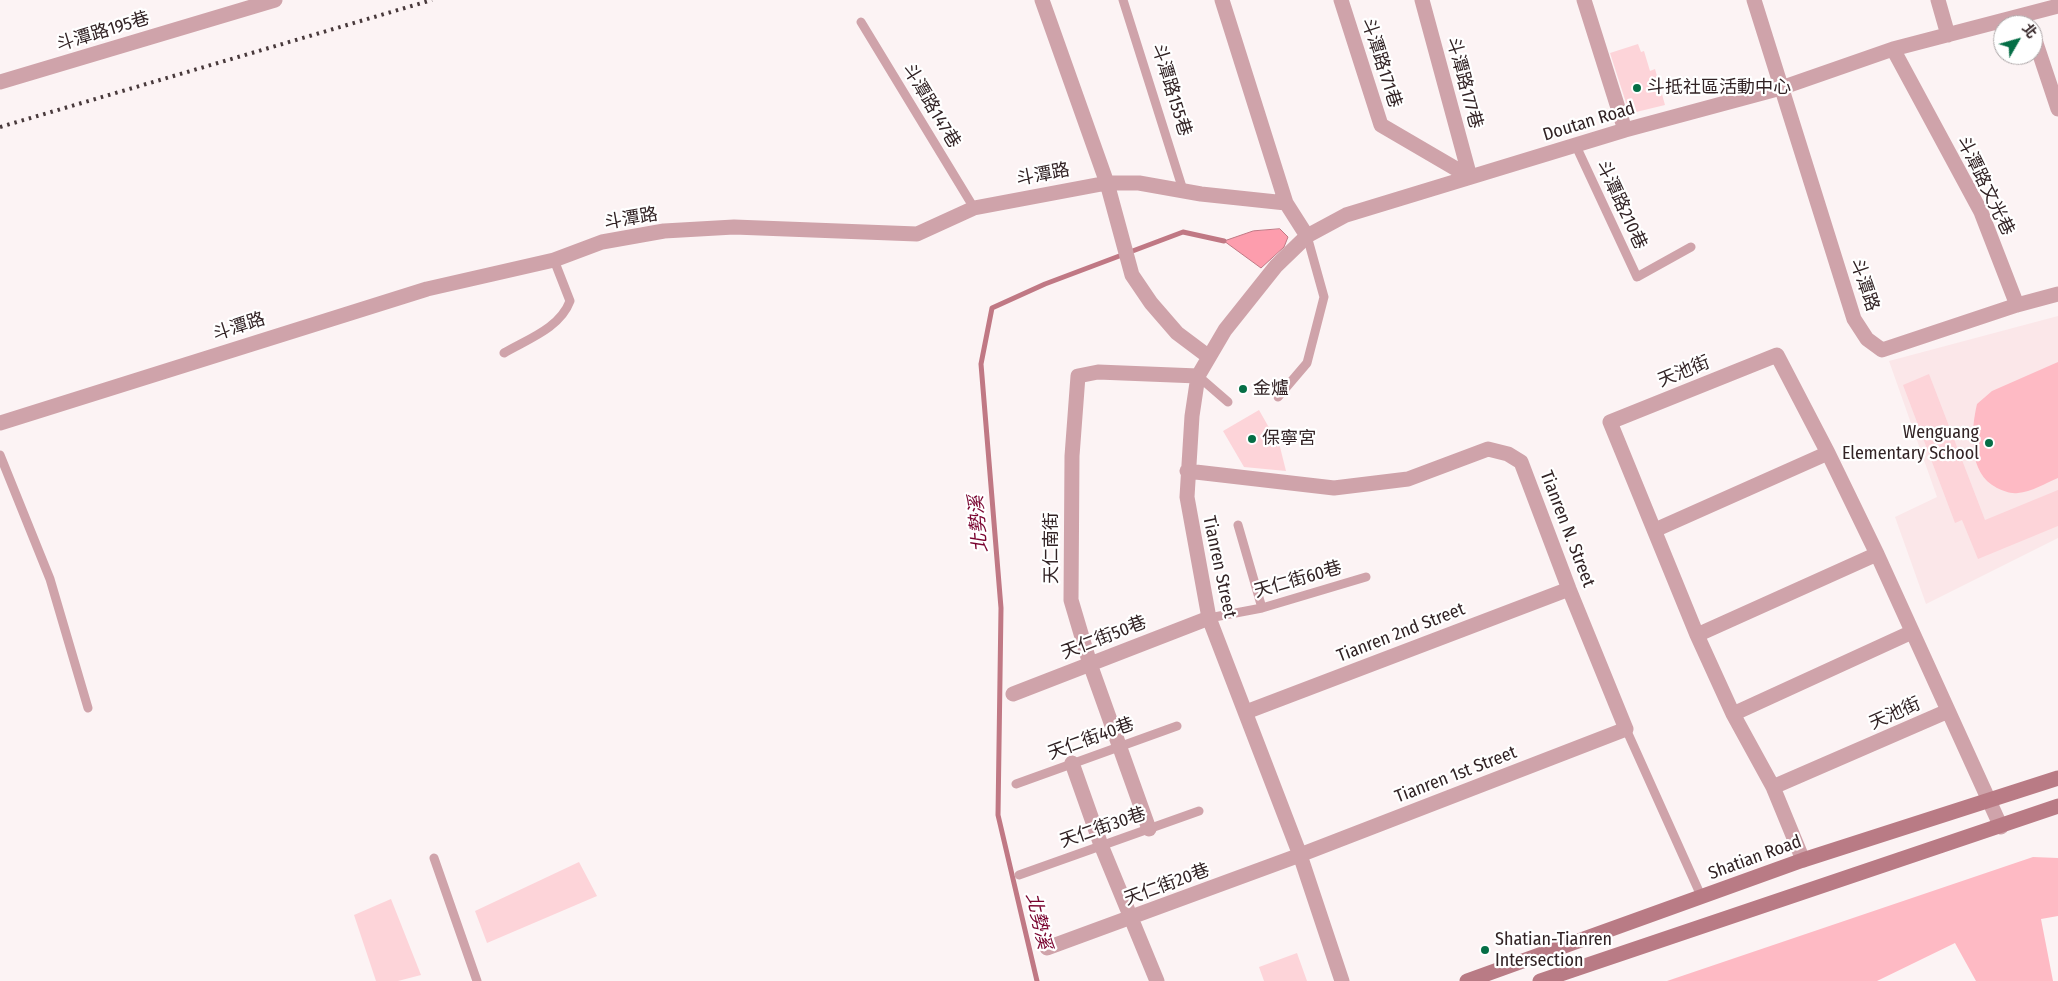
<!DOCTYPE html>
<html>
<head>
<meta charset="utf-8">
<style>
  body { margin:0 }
  #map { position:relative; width:2058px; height:981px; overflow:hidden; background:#fcf3f4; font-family:"Fira Sans Condensed","Noto Sans TC",sans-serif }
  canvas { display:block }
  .north { position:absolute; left:1993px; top:15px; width:50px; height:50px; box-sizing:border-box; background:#fff; border:1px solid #ada7a8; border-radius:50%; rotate:52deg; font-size:14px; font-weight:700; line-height:20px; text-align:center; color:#322325 }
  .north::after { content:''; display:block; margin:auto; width:18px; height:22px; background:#056e46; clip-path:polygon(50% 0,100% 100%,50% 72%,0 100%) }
</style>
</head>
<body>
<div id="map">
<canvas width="2058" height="981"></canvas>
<div class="north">北</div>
</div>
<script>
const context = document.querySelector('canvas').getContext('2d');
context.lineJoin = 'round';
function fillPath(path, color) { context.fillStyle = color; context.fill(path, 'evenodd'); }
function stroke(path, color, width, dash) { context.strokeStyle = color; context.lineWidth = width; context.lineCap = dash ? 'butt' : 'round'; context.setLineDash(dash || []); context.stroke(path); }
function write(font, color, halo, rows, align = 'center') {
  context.font = font + ' "Fira Sans Condensed","Noto Sans TC",sans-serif'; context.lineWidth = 4.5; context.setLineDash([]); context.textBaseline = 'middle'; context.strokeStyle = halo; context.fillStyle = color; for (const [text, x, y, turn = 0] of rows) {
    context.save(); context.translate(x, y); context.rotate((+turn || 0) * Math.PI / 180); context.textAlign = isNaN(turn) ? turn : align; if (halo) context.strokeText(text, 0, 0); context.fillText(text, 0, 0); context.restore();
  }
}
fillPath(new Path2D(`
  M2058,316V538L1926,604L1895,517L1937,497L1889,361Z`), '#fbe7e9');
fillPath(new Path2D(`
  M2058,362V478C2046,483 2031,492 2018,493C2010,494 2004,491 1997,488C1967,473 1971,430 1977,404L1992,391Z
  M2033,857L2058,858V916L2041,919L2053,981H1976L1955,943L1877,981H1667Z`), '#febac4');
const water = new Path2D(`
  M1280,229L1288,237L1284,247L1261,268L1224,241L1253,231Z`);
fillPath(water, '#fd9dad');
stroke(water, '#c07884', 1);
stroke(new Path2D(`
  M1037,981L998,815L1001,608L981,364L992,308L1045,284L1183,232L1224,241`), '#c07884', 5);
fillPath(new Path2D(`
  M1638,44L1641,52L1644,51L1650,71L1655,69L1665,105L1632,113L1629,112L1610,53Z
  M1929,374L1985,520L2058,490V526L1978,559L1962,520L1955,523L1903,385Z
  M1259,410L1280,447L1286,471L1244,467L1223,431Z
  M579,862L597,896L487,943L475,911Z
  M391,899L421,975L398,981H376L354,915Z
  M1297,953L1307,981H1264L1259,967Z`), '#fdd4d9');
stroke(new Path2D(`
  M1123,0L1183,190
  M861,22L974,208
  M1576,146L1637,277L1691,247
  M504,353C528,339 560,328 570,301L554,260
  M1198,376L1228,402
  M1278,397L1307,363L1324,297L1307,236
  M0,455L50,579L88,708
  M1238,525L1262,608
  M1209,618L1262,608L1366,577
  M1626,729L1702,898
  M1016,784L1177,726
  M434,858L477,981
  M1019,875L1199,811`), '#cfa3aa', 9);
stroke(new Path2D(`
  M1042,0L1107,183L1132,275L1151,303L1177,333L1209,357
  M1222,0L1286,203
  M1341,0L1381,125L1470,177
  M1422,0L1470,177
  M1584,0L1625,130
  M1754,0L1854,319L1867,339L1882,350L2017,305L2058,294
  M1938,0L1948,35
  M2033,34L2058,109
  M1893,49L1981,212L2017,305
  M0,82L275,0
  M0,423L427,289L554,260L602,242L664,231L734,227L917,234L974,208L1107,183H1139L1201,194L1286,203L1307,236
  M1655,530L1828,453L1877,554L2001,827
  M1697,635L1877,554
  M1013,694L1209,618
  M1246,712L1569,589
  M1733,714L1912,632
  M1072,763L1101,845L1157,981
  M1773,787L1948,711
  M1149,829L1090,664L1071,600L1072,456L1078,376L1098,372L1198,376
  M1803,860L1773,787L1733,714L1697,635L1610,422L1777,355L1828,453
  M1047,948L1300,855L1626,729L1569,589L1521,462L1508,454L1488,449L1408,479L1334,488L1187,471
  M1342,981L1300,855L1209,618L1187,497L1192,416L1198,376L1225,330L1276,266L1307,236L1346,215L1625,130L1781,88L1893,49L2058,6`), '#cfa3aa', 15);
stroke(new Path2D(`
  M1467,981L1803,860L2058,778
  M1540,981L2058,806`), '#b97b85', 15);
stroke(new Path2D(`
  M0,127L432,0`), '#48393b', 4, [2.5, 5]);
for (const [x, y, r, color] of [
  [1637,88,5,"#056e46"],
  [1243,389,5,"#056e46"],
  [1252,439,5,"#056e46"],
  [1989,443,5,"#056e46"],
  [1485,950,5,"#056e46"]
]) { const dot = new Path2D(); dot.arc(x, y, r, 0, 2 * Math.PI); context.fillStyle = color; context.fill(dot); stroke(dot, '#fff', 2); }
write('18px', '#322325', '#fff', [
  ["斗潭路195巷",103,32,-17],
  ["斗潭路171巷",1381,63,72],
  ["斗潭路177巷",1464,83,75],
  ["斗潭路155巷",1171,90,73],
  ["斗潭路147巷",931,106,59],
  ["Doutan Road",1589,122,-17],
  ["斗潭路",1043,175,-11],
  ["斗潭路文光巷",1985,186,64],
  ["斗潭路210巷",1621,205,65],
  ["斗潭路",631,219,-10],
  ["斗潭路",1864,285,71],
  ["斗潭路",239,327,-18],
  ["天池街",1684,372,-22],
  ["Tianren N. Street",1567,529,69],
  ["天仁南街",1052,548,-90],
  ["Tianren Street",1219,567,78],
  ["天仁街60巷",1298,580,-16],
  ["Tianren 2nd Street",1401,633,-21],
  ["天仁街50巷",1104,638,-21],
  ["天池街",1895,714,-24],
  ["天仁街40巷",1091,739,-20],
  ["Tianren 1st Street",1456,775,-21],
  ["天仁街30巷",1103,828,-19],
  ["Shatian Road",1755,858,-20],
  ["天仁街20巷",1167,885,-20]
]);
write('18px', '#322325', '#fff', [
  ["斗抵社區活動中心",1647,88],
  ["金爐",1253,389],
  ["Wenguang",1979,433,"right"],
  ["Elementary School",1979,454,"right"],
  ["保寧宮",1262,439],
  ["Shatian-Tianren",1495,940],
  ["Intersection",1495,961]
], 'left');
write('italic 19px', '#79032f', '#fff', [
  ["北勢溪",979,524,-95],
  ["北勢溪",1038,921,77]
]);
</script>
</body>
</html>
